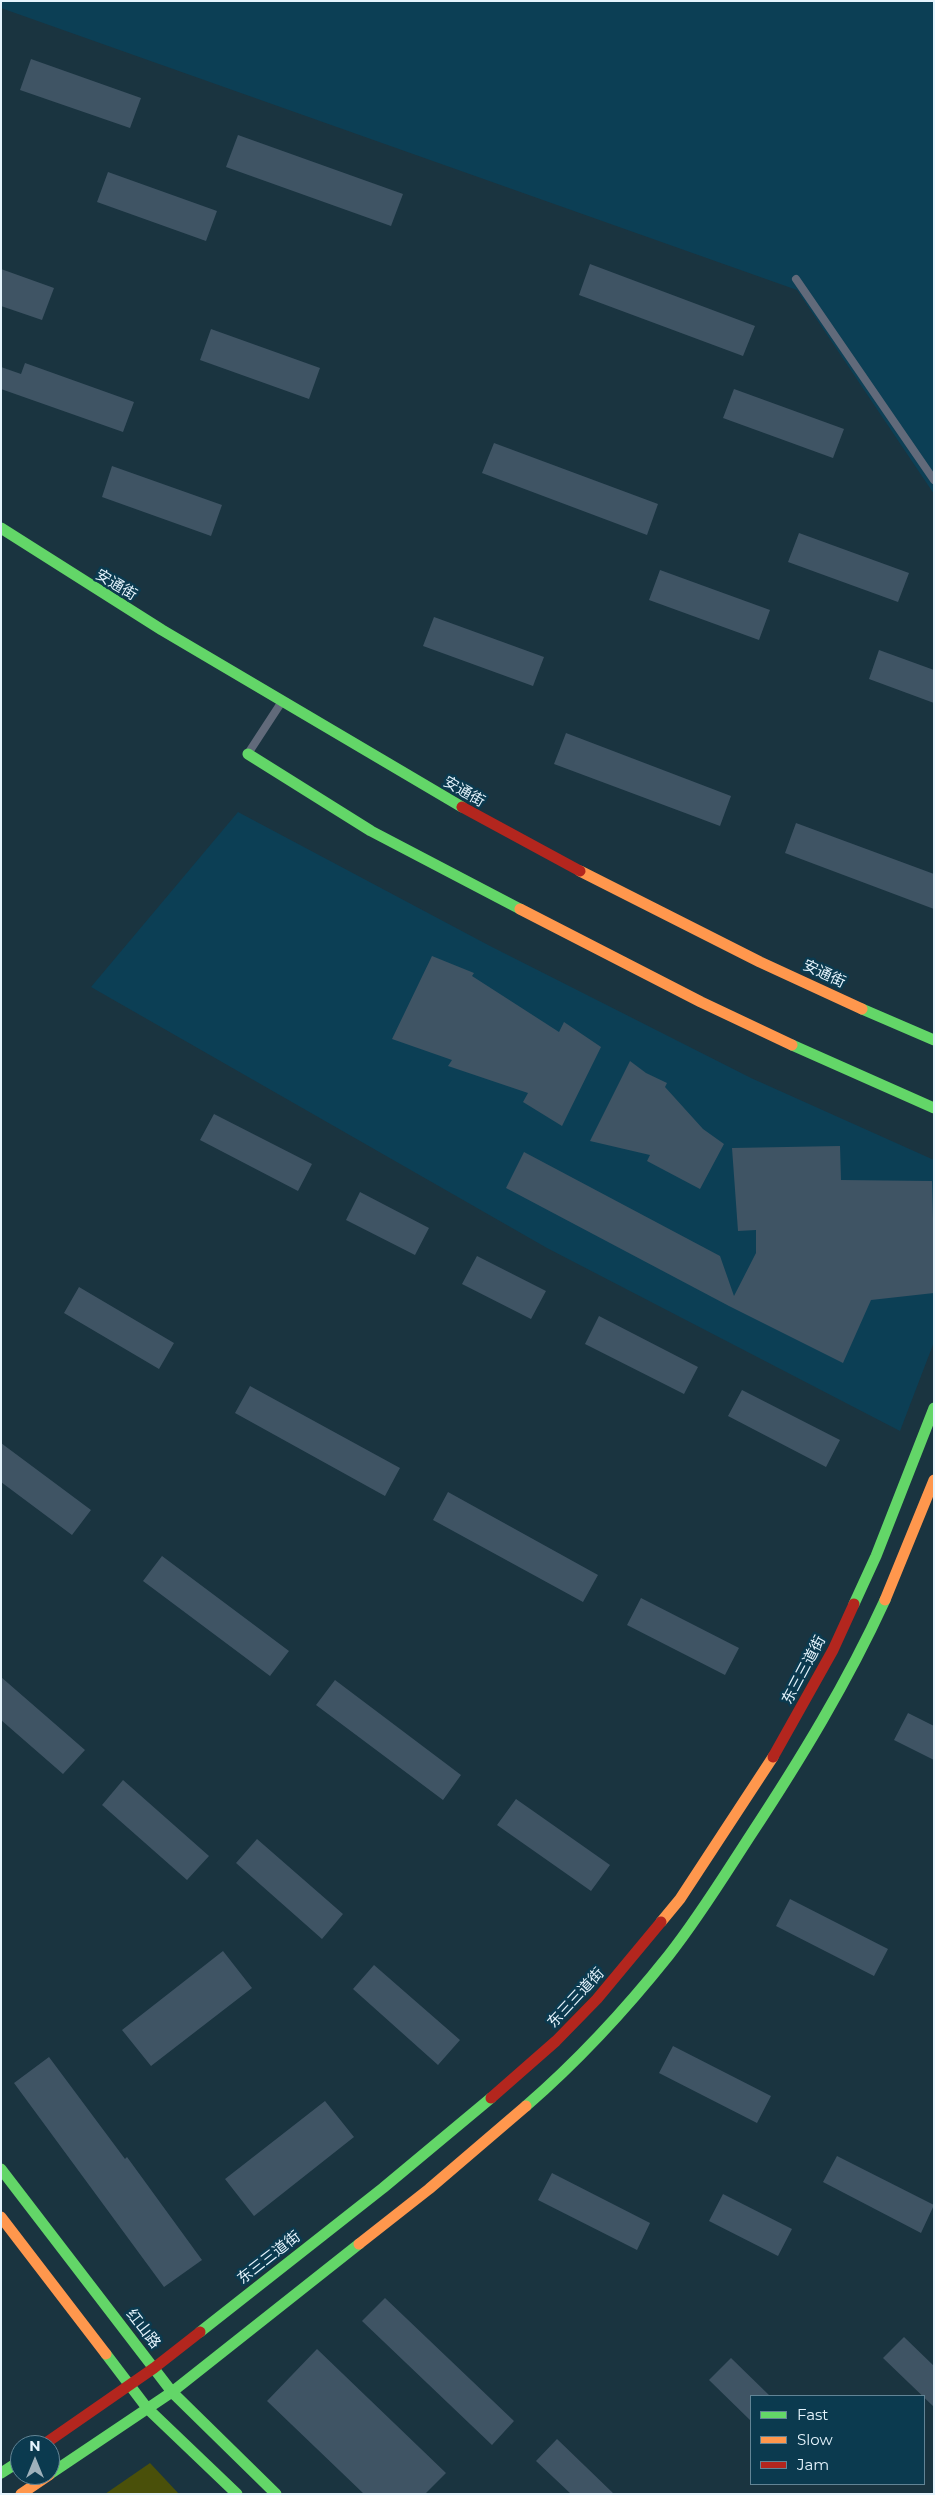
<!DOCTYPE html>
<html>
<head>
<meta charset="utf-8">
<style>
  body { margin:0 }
  #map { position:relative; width:935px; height:2495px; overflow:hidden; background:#1a3440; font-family:Montserrat,sans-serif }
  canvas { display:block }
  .frame { position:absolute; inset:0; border:2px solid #e5f4fd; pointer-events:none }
  .legend { position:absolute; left:750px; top:2395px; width:175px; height:90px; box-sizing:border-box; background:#0b3a4f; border:1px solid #628495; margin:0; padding:6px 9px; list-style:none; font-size:15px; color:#e5f4fd }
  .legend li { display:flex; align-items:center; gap:10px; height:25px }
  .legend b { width:25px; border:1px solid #628495 }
  .north { position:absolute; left:10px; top:2435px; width:50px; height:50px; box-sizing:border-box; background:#0b3a4f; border:1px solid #628495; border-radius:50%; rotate:0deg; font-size:14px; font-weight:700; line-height:20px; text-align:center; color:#e5f4fd }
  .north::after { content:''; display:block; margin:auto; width:18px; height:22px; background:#9eb1bb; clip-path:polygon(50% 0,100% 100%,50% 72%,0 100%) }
</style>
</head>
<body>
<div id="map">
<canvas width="935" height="2495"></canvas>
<div class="frame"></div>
<ul class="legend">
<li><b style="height:6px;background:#63d668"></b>Fast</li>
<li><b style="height:6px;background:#ff974d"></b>Slow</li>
<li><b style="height:6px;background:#b3261e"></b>Jam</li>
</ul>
<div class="north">N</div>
</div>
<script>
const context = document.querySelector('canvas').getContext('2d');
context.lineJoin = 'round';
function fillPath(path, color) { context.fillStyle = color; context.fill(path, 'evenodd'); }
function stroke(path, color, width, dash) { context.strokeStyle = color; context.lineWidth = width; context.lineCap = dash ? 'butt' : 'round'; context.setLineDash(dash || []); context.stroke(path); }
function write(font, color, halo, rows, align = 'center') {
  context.font = font + ' Montserrat,"Noto Sans SC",sans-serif'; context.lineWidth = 5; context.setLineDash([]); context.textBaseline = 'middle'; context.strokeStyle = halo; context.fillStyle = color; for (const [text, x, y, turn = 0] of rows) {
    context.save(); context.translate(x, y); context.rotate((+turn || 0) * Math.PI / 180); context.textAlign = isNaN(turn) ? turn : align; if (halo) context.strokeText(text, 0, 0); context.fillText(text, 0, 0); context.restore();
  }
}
fillPath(new Path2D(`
  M1,1H934V494L797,290L1,8Z
  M238,812L490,946L751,1078L934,1160V1342L900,1431L547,1248L91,987Z`), '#0c3f55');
fillPath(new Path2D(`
  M150,2463L179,2494H105Z`), '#4a500a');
fillPath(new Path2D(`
  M31,59L141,98L130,128L20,90Z
  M238,135L403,194L391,226L226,167Z
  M108,172L217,211L206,241L97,202Z
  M590,264L755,326L743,356L579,295Z
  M1,269L54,288L42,320L1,306Z
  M211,329L320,368L309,399L200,360Z
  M25,363L134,402L123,432L1,389V367L21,374Z
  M734,389L844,429L833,458L723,418Z
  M494,443L658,504L647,535L482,473Z
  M112,466L222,505L211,536L102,497Z
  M799,533L909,573L898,602L788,562Z
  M660,570L770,610L759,640L649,600Z
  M434,617L544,657L533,686L423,646Z
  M879,650L934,670V703L869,679Z
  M566,733L731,796L720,826L554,764Z
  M796,823L934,874V909L785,853Z
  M432,956L474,973L472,976L559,1032L564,1022L601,1047L562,1126L523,1102L528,1093L448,1066L452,1060L392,1039Z
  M630,1061L646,1073L667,1083L665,1087L703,1129L724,1144L700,1189L647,1161L650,1155L590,1141Z
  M214,1114L312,1164L298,1191L200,1140Z
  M840,1146L841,1180L932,1181L934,1255V1293L871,1300L843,1363L729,1306L506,1188L524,1152L720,1256L734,1296L756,1253V1230L738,1231L732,1148Z
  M360,1192L429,1228L415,1255L346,1220Z
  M477,1256L546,1291L531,1319L462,1284Z
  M79,1287L174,1343L159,1369L64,1313Z
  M599,1316L698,1367L684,1394L585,1344Z
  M250,1386L400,1468L385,1496L235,1413Z
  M742,1390L840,1440L826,1467L728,1416Z
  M1,1443L91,1510L72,1535L1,1482Z
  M448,1492L598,1575L583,1602L433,1520Z
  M162,1556L289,1651L270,1676L143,1581Z
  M641,1598L739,1648L725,1675L627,1625Z
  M1,1677L85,1750L63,1774L1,1720Z
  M335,1680L461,1775L443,1800L316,1705Z
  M908,1713L934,1726V1760L894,1740Z
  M123,1780L209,1856L187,1880L102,1805Z
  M516,1799L610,1865L591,1891L497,1825Z
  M257,1839L343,1914L322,1939L236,1863Z
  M790,1899L888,1949L874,1976L776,1926Z
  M223,1951L252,1988L151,2066L122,2030Z
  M374,1965L460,2040L438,2065L353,1989Z
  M673,2046L771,2096L757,2123L659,2073Z
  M49,2057L125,2159L127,2157L202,2260L164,2287L14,2083Z
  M325,2101L354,2137L254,2216L225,2179Z
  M837,2156L934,2205L921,2233L823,2182Z
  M552,2173L650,2223L637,2250L538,2200Z
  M723,2194L792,2229L778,2256L709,2221Z
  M385,2298L514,2421L492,2445L362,2321Z
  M904,2337L934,2366V2407L883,2358Z
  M317,2349L446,2473L425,2494H364L267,2401Z
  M731,2358L770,2396H751V2421L709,2380Z
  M557,2439L614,2494H571L536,2461Z`), '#3f5464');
stroke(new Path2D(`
  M796,279L934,480
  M249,752L281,703`), '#616a7a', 8);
stroke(new Path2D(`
  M1,528L162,630L462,807
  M248,754L371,831L520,909
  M862,1009L934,1040
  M792,1045L934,1108
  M854,1604L876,1556L934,1408
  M526,2106C579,2060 626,2009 669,1955C699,1917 724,1876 750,1836C800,1760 847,1683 885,1600
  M1,2169L172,2392L276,2494
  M200,2332L383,2188L491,2098
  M106,2354L147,2408L237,2494
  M1,2473L20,2461
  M50,2474L172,2392L359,2244`), '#63d668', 11);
stroke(new Path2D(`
  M580,871L760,962L862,1009
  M520,909L701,1002L792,1045
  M885,1600L934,1480
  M661,1922L680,1899L773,1757
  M1,2217L106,2354
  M359,2244L429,2189L526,2106
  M21,2494L49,2475`), '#ff974d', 11);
stroke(new Path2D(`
  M462,807L580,871
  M773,1757L833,1650L854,1604
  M491,2098L556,2041L597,1999L661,1922
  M43,2445L154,2368L200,2332`), '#b3261e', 11);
write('15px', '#e5f4fd', '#0b3a4f', [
  ["安通街",116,585,31],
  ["安通街",464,792,30],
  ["安通街",824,974,25],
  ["东三三道街",804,1670,-62],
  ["东三三道街",576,1998,-47],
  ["东三三道街",269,2258,-38],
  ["红山路",143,2329,52]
]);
</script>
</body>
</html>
